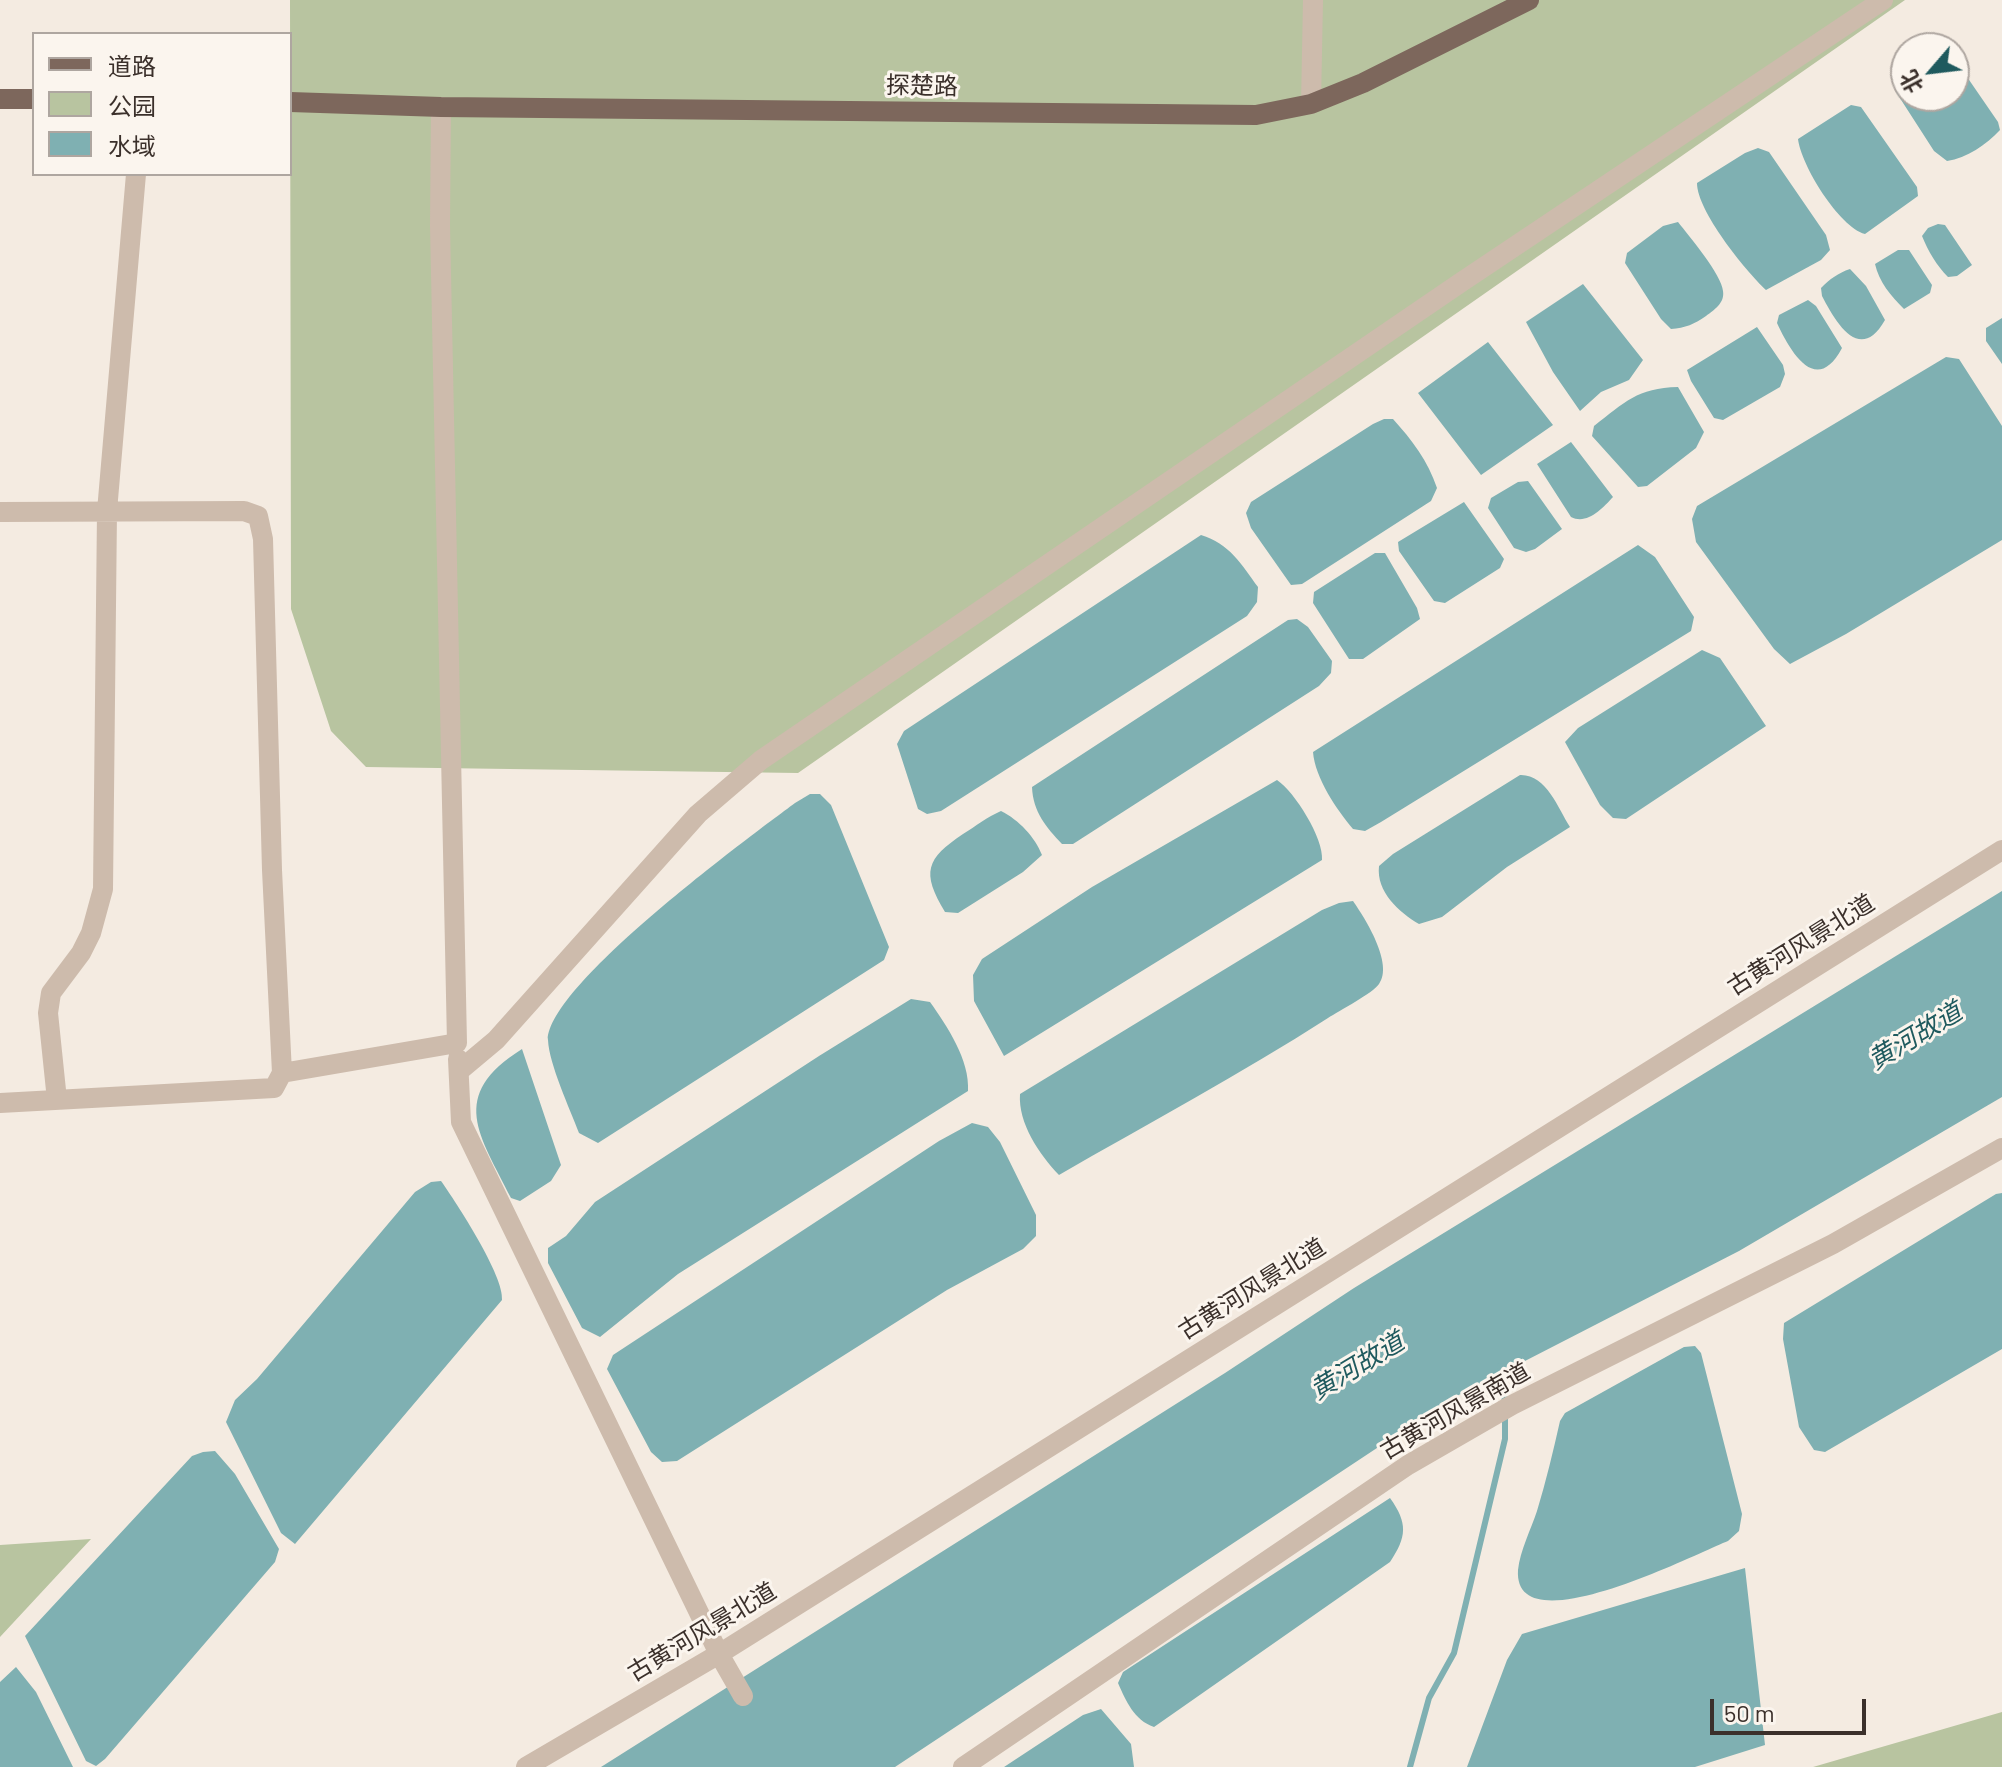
<!DOCTYPE html>
<html>
<head>
<meta charset="utf-8">
<style>
  body { margin:0 }
  #map { position:relative; width:2002px; height:1767px; overflow:hidden; background:#f4ebe1; font-family:Barlow,"Noto Sans SC",sans-serif }
  canvas { display:block }
  .legend { position:absolute; left:32px; top:32px; width:260px; height:144px; box-sizing:border-box; background:#fbf5ee; border:2px solid #aea6a0; margin:0; padding:10px 14px; list-style:none; font-size:24px; color:#3b302b }
  .legend li { display:flex; align-items:center; gap:16px; height:40px }
  .legend b { width:40px; border:2px solid #aea6a0 }
  .north { position:absolute; left:1890px; top:32px; width:80px; height:80px; box-sizing:border-box; background:#fbf5ee; border:2px solid #aea6a0; border-radius:50%; rotate:242deg; font-size:22px; font-weight:700; line-height:32px; text-align:center; color:#3b302b }
  .north::after { content:''; display:block; margin:auto; width:28px; height:36px; background:#1f5a5e; clip-path:polygon(50% 0,100% 100%,50% 72%,0 100%) }
  .scale { position:absolute; left:1710px; top:1699px; width:156px; height:36px; box-sizing:border-box; border:4px solid #3b302b; border-top:0; padding-left:10px; font-size:24px; line-height:28px; white-space:nowrap; color:#3b302b; -webkit-text-stroke:6px #fbf5ee; paint-order:stroke }
</style>
</head>
<body>
<div id="map">
<canvas width="2002" height="1767"></canvas>
<ul class="legend">
<li><b style="height:10px;background:#7d675c"></b>道路</li>
<li><b style="height:22px;background:#b8c4a0"></b>公园</li>
<li><b style="height:22px;background:#7fb0b2"></b>水域</li>
</ul>
<div class="north">北</div>
<div class="scale">50 m</div>
</div>
<script>
const context = document.querySelector('canvas').getContext('2d');
context.lineJoin = 'round';
function fillPath(path, color) { context.fillStyle = color; context.fill(path, 'evenodd'); }
function stroke(path, color, width, dash) { context.strokeStyle = color; context.lineWidth = width; context.lineCap = dash ? 'butt' : 'round'; context.setLineDash(dash || []); context.stroke(path); }
function write(font, color, halo, rows, align = 'center') {
  context.font = font + ' Barlow,"Noto Sans SC",sans-serif'; context.lineWidth = 6; context.setLineDash([]); context.textBaseline = 'middle'; context.strokeStyle = halo; context.fillStyle = color; for (const [text, x, y, turn = 0] of rows) {
    context.save(); context.translate(x, y); context.rotate((+turn || 0) * Math.PI / 180); context.textAlign = isNaN(turn) ? turn : align; if (halo) context.strokeText(text, 0, 0); context.fillText(text, 0, 0); context.restore();
  }
}
fillPath(new Path2D(`
  M290,0H1905L798,773L366,767L331,731L291,609Z
  M91,1539L0,1637V1545Z
  M2002,1712V1767H1813Z`), '#b8c4a0');
fillPath(new Path2D(`
  M1954,58L1998,122L2000,130C1986,145 1967,158 1947,161L1934,151L1896,92L1893,82L1906,69V96H1954Z
  M1851,105L1861,107L1917,187L1918,196L1865,234C1839,227 1801,165 1798,139Z
  M1758,148L1769,152L1826,235L1830,250L1821,260L1766,290C1745,270 1697,211 1697,183L1745,153Z
  M1678,222C1689,236 1722,275 1723,291C1725,303 1714,310 1706,316C1695,324 1685,328 1671,329L1661,319L1625,263L1627,253L1663,226Z
  M1938,224L1945,225L1972,265L1957,276L1948,277C1937,266 1928,251 1922,236L1928,228Z
  M1898,250H1909L1932,285L1930,293L1904,309C1891,296 1879,282 1875,264Z
  M1850,269L1866,286L1885,320C1860,364 1836,323 1822,296L1821,288C1830,279 1838,273 1850,269Z
  M1583,284L1643,360L1629,380L1601,392L1580,411L1553,372L1526,322Z
  M1808,300L1816,306L1842,348C1816,397 1790,351 1777,323L1779,315Z
  M2002,318V364L1986,341V328Z
  M1757,327L1783,365L1785,374L1780,387L1723,420L1714,418L1691,381L1687,370Z
  M1488,342L1553,425L1481,475L1418,393Z
  M1946,357L1959,359L2002,426V540L1846,634L1790,664L1774,649L1696,542L1692,519L1697,506Z
  M1678,387L1704,432L1696,448L1647,486L1638,487L1592,436L1594,426C1625,402 1637,388 1678,387Z
  M1384,419H1393C1412,440 1428,461 1437,488L1431,501L1302,584L1291,585L1251,528L1246,513L1251,502L1373,424Z
  M1571,442L1613,497C1602,509 1587,525 1571,517L1537,464Z
  M1528,481L1562,529L1535,549L1526,552L1514,548L1488,508L1491,498L1518,482Z
  M1464,502L1504,559L1500,568L1445,603L1434,601L1399,551L1398,542Z
  M1201,535C1229,543 1242,565 1258,587L1257,602L1247,616L941,811L927,814L918,809L897,744L904,731Z
  M1638,545L1655,557L1694,617L1691,631L1381,822L1365,831L1353,829C1337,810 1315,778 1313,752Z
  M1375,553H1385L1417,608L1420,619L1363,659H1349L1313,603L1314,592Z
  M1297,619L1308,627L1332,661L1331,673L1319,686L1073,844H1062C1046,827 1033,812 1032,787L1288,620Z
  M1702,650L1720,658L1766,726L1626,819L1613,818L1600,805L1565,742L1578,728Z
  M1520,775C1546,774 1558,808 1570,827L1507,867L1442,917L1419,924C1399,912 1376,892 1379,866L1393,854Z
  M1277,780C1295,792 1324,839 1322,860L1004,1056L974,1001L973,975L982,959L1092,887Z
  M810,794H820L831,805L889,947L884,960L598,1143L579,1133C570,1109 549,1064 548,1040C548,985 748,838 795,803Z
  M1001,811C1019,820 1035,837 1042,855L1023,872L958,913L945,912C921,872 926,859 963,834C976,826 987,817 1001,811Z
  M2002,891V1097L1739,1251L1451,1399L895,1767H601L1225,1373L1354,1288Z
  M1353,901C1365,918 1394,964 1379,984C1373,993 1339,1011 1328,1018C1241,1074 1149,1123 1059,1175C1039,1154 1018,1123 1020,1094L1322,910L1339,903Z
  M911,999L930,1002C947,1026 970,1060 968,1091L678,1274L600,1337L582,1328L548,1263V1248L566,1236L595,1202L819,1056Z
  M522,1049L561,1165L551,1181L520,1201L511,1198C480,1135 447,1096 522,1049Z
  M972,1123L988,1127L1000,1142L1036,1215V1236L1023,1249L947,1290L677,1461L662,1462L651,1452L607,1369L613,1355L939,1141Z
  M441,1181C456,1202 505,1277 502,1300L295,1544L281,1533L226,1422L235,1400L257,1379L415,1192L431,1182Z
  M2002,1193V1349L1825,1452L1814,1450L1799,1427L1783,1339L1784,1323L1996,1194Z
  M1695,1346L1701,1353L1742,1514L1739,1531L1728,1541C1697,1553 1513,1648 1518,1570C1520,1551 1531,1529 1537,1511C1546,1481 1553,1452 1560,1421L1565,1413L1673,1353L1684,1347Z
  M215,1451L235,1474L279,1549L275,1562L105,1759L96,1766L86,1761L25,1636L192,1456L203,1452Z
  M1390,1498C1408,1523 1407,1537 1390,1562L1154,1727C1134,1720 1126,1701 1118,1683L1123,1672Z
  M1745,1568L1765,1745L1695,1767H1467L1507,1660L1522,1634Z
  M16,1667L36,1692L73,1767H0V1682Z
  M1101,1709L1131,1744L1134,1767H1004L1083,1715Z`), '#7fb0b2');
stroke(new Path2D(`
  M1500,1366L1505,1403
  M1410,1767L1429,1698L1454,1653L1505,1439V1414`), '#7fb0b2', 6);
stroke(new Path2D(`
  M1311,104L1313,0
  M0,512L244,511L258,516L263,539L272,870L282,1073
  M458,1059L461,1122L719,1654L743,1696
  M459,1071L496,1040L698,814L761,760L1460,283L1883,0
  M57,1100L48,1013L51,993L81,953L91,933L103,889L107,511L136,174
  M0,1103L274,1088L282,1073L457,1043L440,225L441,107
  M526,1767L719,1654L2002,850
  M963,1767L1408,1465L1512,1405L1833,1244L2002,1148`), '#cdbbac', 20);
stroke(new Path2D(`
  M0,99H34
  M290,102L441,107L1256,115L1311,104L1363,83L1529,0`), '#7d675c', 20);
write('24px', '#3b302b', '#fbf5ee', [
  ["探楚路",922,86,1],
  ["古黄河风景北道",1801,945,-32],
  ["古黄河风景北道",1252,1289,-32],
  ["古黄河风景南道",1455,1411,-30],
  ["古黄河风景北道",702,1632,-31]
]);
write('italic 26px', '#1f5a5e', '#fbf5ee', [
  ["黄河故道",1915,1036,-31],
  ["黄河故道",1357,1366,-31]
]);
</script>
</body>
</html>
